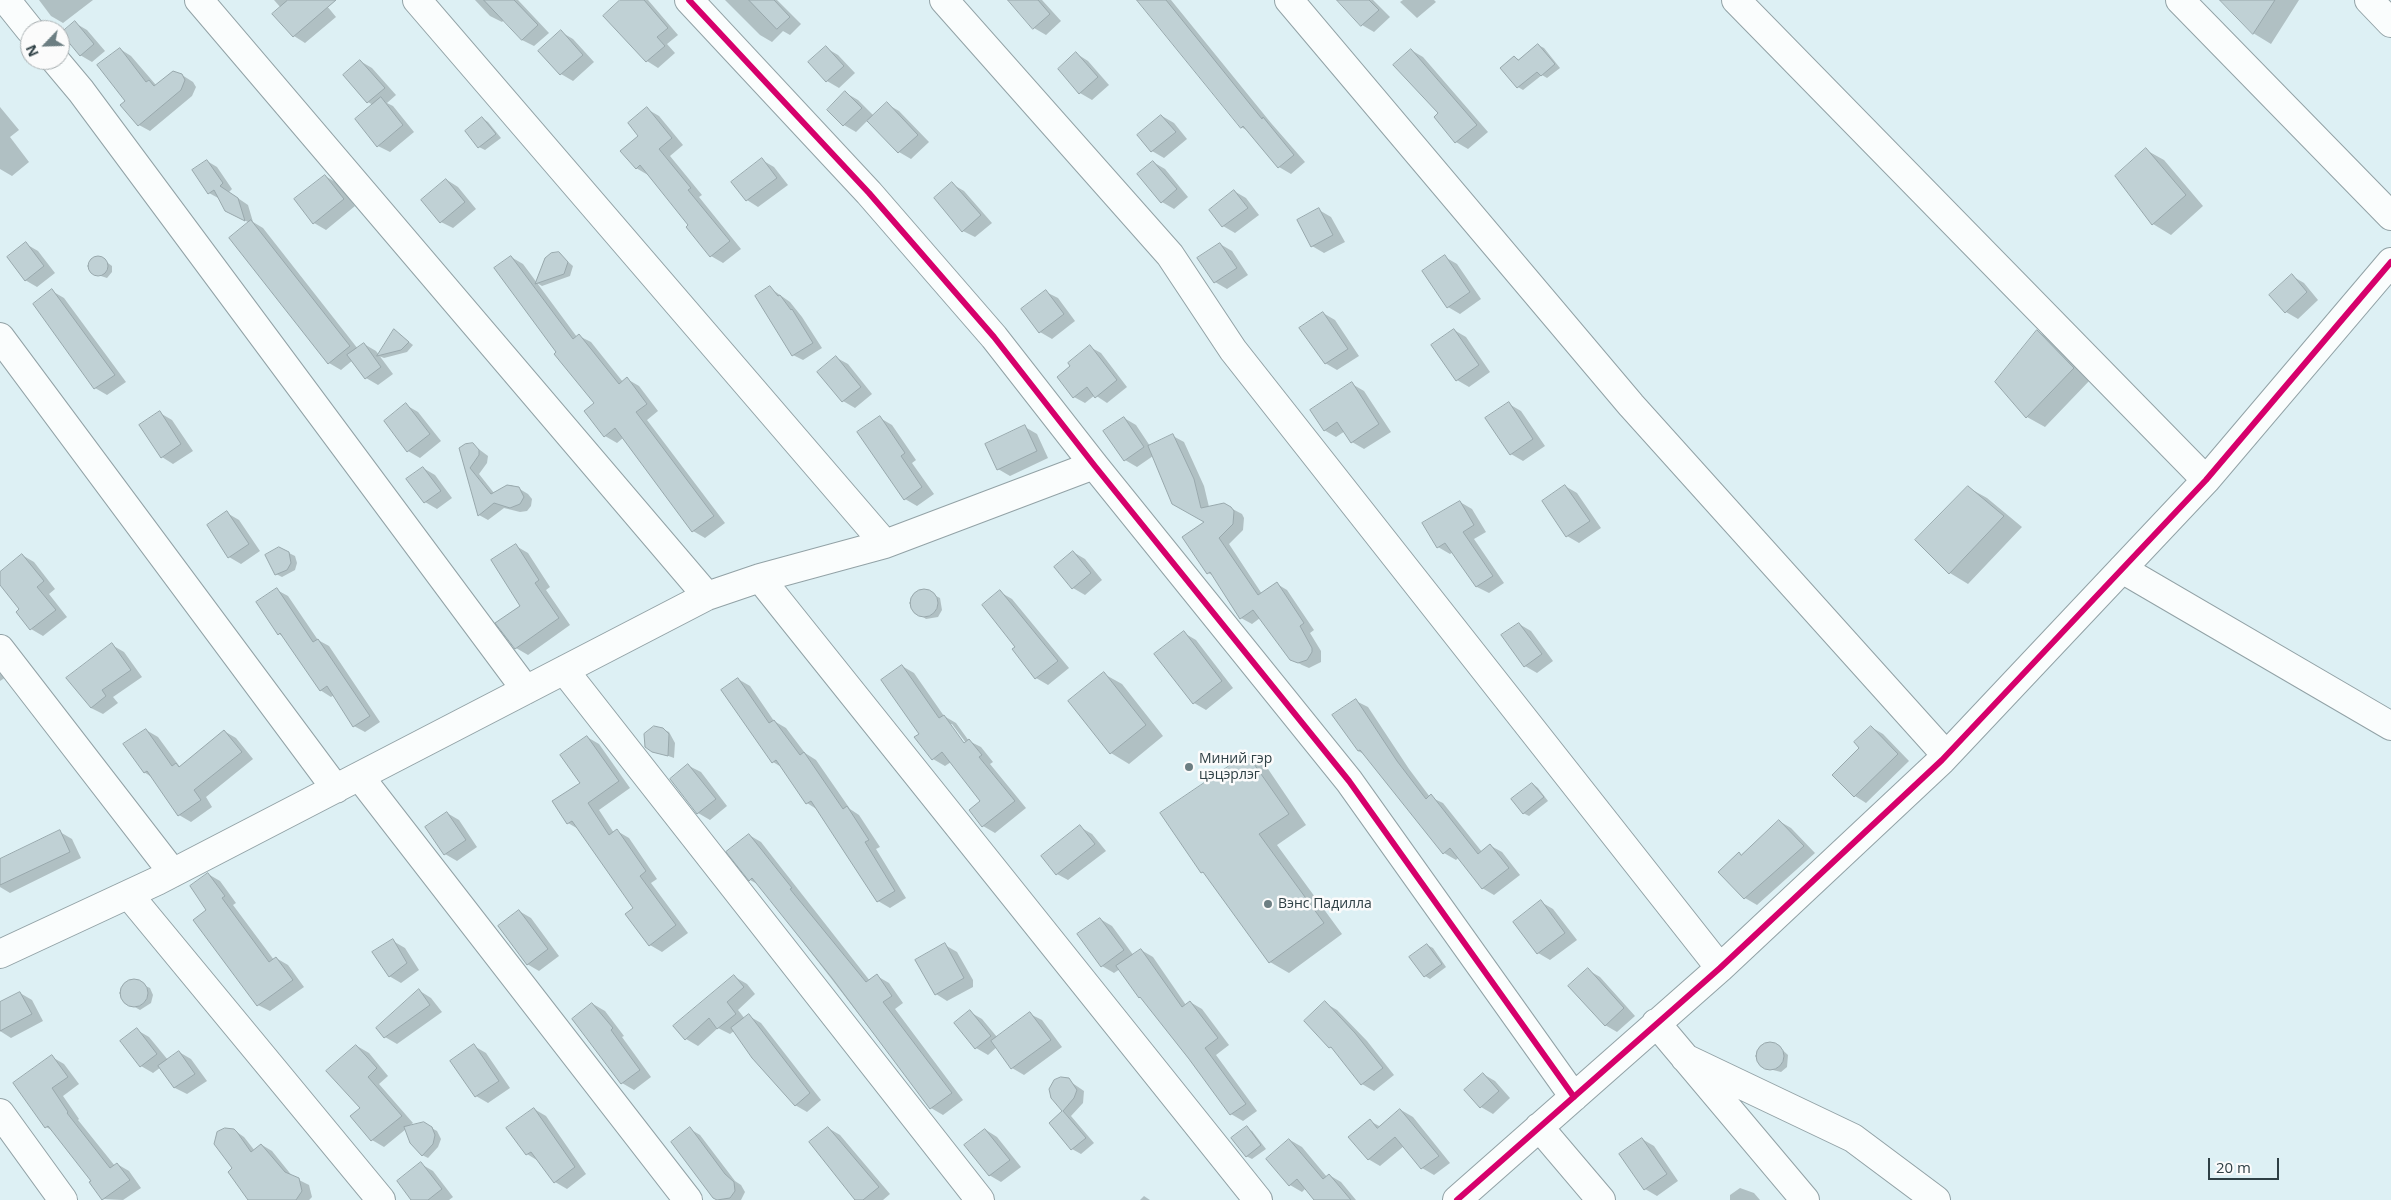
<!DOCTYPE html>
<html>
<head>
<meta charset="utf-8">
<style>
  body { margin:0 }
  #map { position:relative; width:2391px; height:1200px; overflow:hidden; background:#ddf0f4; font-family:"Open Sans",sans-serif }
  canvas { display:block }
  .north { position:absolute; left:20px; top:20px; width:50px; height:50px; box-sizing:border-box; background:#fbfbfb; border:1px solid #a9b0b2; border-radius:50%; rotate:246deg; font-size:14px; font-weight:700; line-height:20px; text-align:center; color:#2f4045 }
  .north::after { content:''; display:block; margin:auto; width:18px; height:22px; background:#6c7e82; clip-path:polygon(50% 0,100% 100%,50% 72%,0 100%) }
  .scale { position:absolute; left:2208px; top:1158px; width:71px; height:22px; box-sizing:border-box; border:2px solid #2f4045; border-top:0; padding-left:6px; font-size:15px; line-height:18px; white-space:nowrap; color:#2f4045; -webkit-text-stroke:4px #fbfbfb; paint-order:stroke }
</style>
</head>
<body>
<div id="map">
<canvas width="2391" height="1200"></canvas>
<div class="north">N</div>
<div class="scale">20 m</div>
</div>
<script>
const context = document.querySelector('canvas').getContext('2d');
context.lineJoin = 'round';
function fillPath(path, color) { context.fillStyle = color; context.fill(path, 'evenodd'); }
function stroke(path, color, width, dash) { context.strokeStyle = color; context.lineWidth = width; context.lineCap = dash ? 'butt' : 'round'; context.setLineDash(dash || []); context.stroke(path); }
function write(font, color, halo, rows, align = 'center') {
  context.font = font + ' "Open Sans",sans-serif'; context.lineWidth = 5; context.setLineDash([]); context.textBaseline = 'middle'; context.strokeStyle = halo; context.fillStyle = color; for (const [text, x, y, turn = 0] of rows) {
    context.save(); context.translate(x, y); context.rotate((+turn || 0) * Math.PI / 180); context.textAlign = isNaN(turn) ? turn : align; if (halo) context.strokeText(text, 0, 0); context.fillText(text, 0, 0); context.restore();
  }
}
fillPath(new Path2D(`
  M39,0H93L63,23L51,16Z
  M274,0H322L336,17L305,43L294,36L281,8Z
  M475,0H518L549,33L534,46L522,40L504,20L502,22L490,16Z
  M622,0H648L678,35L667,44L675,53L658,68L647,61Z
  M725,0H777L801,24L790,35L783,31L772,42L760,35Z
  M1013,0H1042L1061,21L1046,35L1034,28Z
  M1139,0H1171L1271,123L1305,162L1291,174L1279,167L1250,132L1241,127Z
  M1373,0L1390,17L1374,32L1362,25L1339,1Z
  M1403,0H1434L1436,2L1417,18L1400,2Z
  M2222,0H2299L2271,44L2253,33Z
  M75,23L87,30L105,51L92,62L80,55Z
  M561,32L573,39L594,62L573,81L561,74Z
  M1538,45L1544,48L1560,68L1547,78L1542,75L1523,90L1518,87L1514,57L1520,60Z
  M826,48L838,55L855,73L839,88L827,81Z
  M120,49L131,56L156,85L182,75L193,82L196,87L192,96L150,131L139,125L122,105L126,101Z
  M1411,50L1423,57L1488,132L1468,149L1456,142L1436,117L1440,114Z
  M1077,54L1088,61L1109,85L1092,100L1080,93Z
  M360,61L372,68L396,95L387,103L393,106L414,132L390,152L378,146L373,105L368,102L345,75Z
  M846,93L858,100L874,116L887,104L899,111L929,142L911,159L899,152L868,120L856,132L844,125L828,110Z
  M0,107L19,130L10,137L29,162L12,176L0,169Z
  M647,109L659,116L683,145L670,156L702,195L699,197L741,249L723,263L711,256L690,225L648,175L636,168L640,136Z
  M1162,116L1174,123L1187,139L1164,158L1152,151L1139,135Z
  M482,118L488,122L501,138L485,150L479,147Z
  M2146,150L2164,160L2203,206L2171,235L2153,224Z
  M762,160L774,167L788,185L758,207L747,200Z
  M207,161L217,167L232,189L229,192L248,205L253,222L263,228L358,349L364,344L376,351L393,374L378,385L366,378L353,360L341,370L329,363L250,223L236,216L220,199L209,193Z
  M1153,162L1165,169L1188,197L1174,209L1162,202Z
  M325,176L337,183L355,206L326,230L314,223Z
  M447,180L458,187L476,209L453,228L441,222Z
  M952,184L964,191L992,223L975,237L963,231Z
  M1234,191L1246,198L1259,215L1235,233L1223,226L1210,210Z
  M1319,210L1331,217L1345,242L1324,253L1312,246Z
  M26,244L38,251L55,273L37,287L25,280Z
  M1220,244L1232,251L1248,275L1227,289L1215,282Z
  M559,254L573,266L570,276L542,286L537,283Z
  M100,257L112,266V272L107,278L92,273L89,265L94,258Z
  M511,257L523,264L577,337L579,336L591,342L623,382L627,379L639,386L658,411L647,420L725,523L705,538L693,531L623,438L617,443L605,436L595,403L558,352Z
  M1445,257L1457,264L1481,299L1460,314L1448,307Z
  M2292,276L2304,283L2318,300L2298,319L2286,312Z
  M770,288L790,302L802,317L822,348L803,360L793,355Z
  M52,291L64,298L126,382L107,395L95,388L35,304Z
  M1046,292L1058,298L1075,321L1052,339L1040,332Z
  M1323,313L1335,320L1359,356L1337,370L1325,363Z
  M1454,330L1466,337L1490,372L1469,387L1457,380L1433,345Z
  M395,331L413,345L407,352L384,358L379,356Z
  M2037,331L2055,342L2091,379L2045,427L2027,417Z
  M1090,347L1101,353L1127,387L1107,403L1095,395L1085,403L1074,397L1072,366Z
  M837,358L848,364L872,394L855,408L843,401Z
  M1352,384L1364,391L1391,432L1364,449L1352,442L1345,431L1336,437L1324,430Z
  M1509,404L1521,411L1545,446L1523,461L1511,454Z
  M406,405L418,412L441,441L420,458L408,451Z
  M160,413L172,420L193,451L173,464L162,457Z
  M880,418L892,425L916,460L912,463L934,494L917,506L905,499Z
  M1124,418L1136,425L1150,446L1173,436L1184,442L1204,486L1209,507L1223,504L1242,514L1244,518L1243,530L1229,544L1262,594L1277,584L1287,590L1314,630L1310,633L1321,651V662L1309,668L1302,665L1291,659L1260,618L1252,624L1241,618L1214,576L1208,573L1206,522L1153,456L1137,467L1125,460Z
  M1025,427L1037,434L1048,458L1010,476L998,469Z
  M472,444L488,456L487,463L479,474L494,493L511,485L518,488L528,494L532,499L531,506L527,511L520,512L504,508L488,520L479,515L461,455L460,449Z
  M423,468L435,475L452,498L437,509L425,502L408,479Z
  M1565,486L1577,493L1601,528L1579,543L1567,536Z
  M1969,488L1987,498L2022,527L1968,584L1950,573L1917,540Z
  M1460,502L1472,509L1486,532L1474,539L1504,583L1489,593L1477,587L1453,552L1450,554L1438,547Z
  M227,513L239,520L260,551L241,564L229,557Z
  M516,546L528,553L550,587L546,590L570,625L528,655L516,648L522,606Z
  M1073,552L1085,559L1102,580L1085,595L1073,588Z
  M289,553L295,556L297,563L295,570L282,577L276,574Z
  M22,555L34,562L55,589L49,594L67,617L43,636L31,629L18,612L21,609L0,583V573Z
  M277,590L288,596L318,640L329,646L380,722L365,732L354,726L334,695L331,697L320,690L284,637L279,634Z
  M926,591L940,598L942,610L938,617L926,619L914,610L913,598L918,592Z
  M1000,592L1012,599L1069,668L1048,685L1036,678L1017,647Z
  M1519,624L1531,631L1553,661L1537,673L1525,666Z
  M1184,633L1196,640L1233,688L1206,710L1194,703Z
  M112,645L124,652L142,677L113,697L118,703L103,714L91,708Z
  M902,666L914,673L944,716L956,723L969,741L981,747L993,762L990,764L1026,808L995,833L983,826L981,801L951,762L945,766L933,759L920,734ZM949,724H952L969,747L967,748Z
  M0,669L6,677L0,681Z
  M1104,674L1122,684L1163,736L1129,764L1111,753Z
  M738,679L750,686L774,721L786,728L805,753L816,760L850,809L859,815L880,847L876,849L906,898L890,908L878,901L818,810L807,803L783,768L773,762Z
  M1356,701L1368,707L1409,769L1430,797L1443,803L1482,852L1491,846L1502,852L1520,875L1494,895L1482,888L1459,857L1456,860L1444,853L1366,755L1358,751Z
  M1871,727L1883,734L1909,761L1866,803L1855,796L1861,749Z
  M663,729L669,732L675,743L674,758L649,749Z
  M146,730L158,737L180,767L224,731L236,738L253,759L206,797L212,807L191,822L179,815L153,778L144,772Z
  M587,737L599,744L630,788L599,810L614,833L617,831L629,838L657,879L651,883L688,933L662,952L650,945L635,909L580,830L568,823L582,783Z
  M1248,755L1266,766L1306,825L1277,845L1342,934L1289,973L1270,962L1207,875L1202,872L1162,813Z
  M689,766L701,772L727,806L710,820L698,813L671,780Z
  M1533,784L1538,788L1548,801L1529,816L1523,813Z
  M447,813L459,820L477,847L457,861L445,854L426,827Z
  M1779,821L1791,828L1815,853L1757,905L1745,898L1720,872L1742,856Z
  M1080,827L1092,834L1106,851L1068,880L1057,874Z
  M60,832L72,839L81,858L10,893L0,887V860Z
  M749,835L761,842L870,981L877,976L889,983L903,1003L895,1009L963,1100L943,1115L931,1108L759,885L750,880Z
  M208,874L220,881L236,903L233,905L274,960L276,958L288,965L304,987L270,1011L258,1005L208,911Z
  M1541,902L1553,909L1577,940L1550,960L1538,953Z
  M519,911L531,918L559,956L539,971L527,964Z
  M1100,919L1112,926L1134,956L1141,950L1153,957L1186,1005L1190,1002L1202,1009L1229,1045L1216,1055L1257,1111L1243,1121L1231,1114L1120,969L1114,973L1102,966L1079,935Z
  M393,941L405,948L419,970L401,983L389,976Z
  M945,945L957,952L973,980V987L947,1001L936,994Z
  M1427,945L1433,948L1446,967L1430,979L1425,976Z
  M1588,970L1600,977L1635,1016L1617,1032L1605,1025Z
  M735,977L747,984L755,994L738,1010L745,1019L749,1016L761,1023L821,1100L807,1112L795,1105L734,1031L730,1034L718,1028L698,1046L686,1039Z
  M132,980L150,988L153,995L151,1003L140,1010L126,1002L122,996L125,984Z
  M420,991L431,998L442,1012L397,1044L385,1037Z
  M20,993L32,1000L43,1021L11,1038L0,1031V1003Z
  M1325,1003L1337,1010L1367,1041L1394,1075L1374,1091L1362,1084L1336,1051L1330,1047Z
  M593,1004L605,1011L624,1036L622,1037L651,1077L634,1090L622,1083Z
  M970,1012L982,1019L997,1037L1030,1014L1042,1020L1062,1047L1024,1075L1012,1068L997,1047L988,1055L976,1048Z
  M137,1030L149,1037L168,1060L179,1052L191,1059L207,1081L187,1094L175,1088L161,1067L153,1073L141,1066L122,1042Z
  M1768,1044L1777,1045L1788,1055L1787,1067L1781,1072L1769,1069L1763,1066L1758,1059L1761,1048Z
  M357,1046L369,1053L388,1076L379,1084L413,1123L407,1128L424,1124L437,1131L441,1139L438,1147L428,1158L422,1155L406,1129L384,1147L372,1140L352,1116L361,1108Z
  M474,1046L486,1053L510,1088L488,1103L476,1096Z
  M52,1057L64,1064L79,1084L63,1096L79,1119L78,1120L115,1166L117,1164L129,1171L141,1188L123,1200L102,1199L93,1181L53,1131L46,1127Z
  M1483,1074L1495,1081L1510,1098L1493,1114L1481,1107Z
  M1065,1078L1084,1091L1083,1103L1071,1116L1094,1143L1081,1154L1072,1149L1050,1123L1064,1111L1051,1093Z
  M534,1109L546,1116L586,1174L567,1189L555,1182L540,1162L527,1154Z
  M1401,1110L1413,1117L1450,1163L1434,1175L1422,1168L1404,1146L1380,1166L1368,1159L1370,1121L1381,1127Z
  M828,1128L840,1135L890,1194L883,1200H857Z
  M1247,1128L1252,1131L1266,1149L1252,1159L1246,1156Z
  M690,1129L700,1135L735,1181L741,1185L745,1192L741,1200H719L714,1197Z
  M234,1130L244,1137L255,1151L262,1145L272,1151L293,1177L309,1185L312,1197L309,1200H249L234,1168Z
  M986,1130L997,1137L1021,1167L1001,1182L989,1175Z
  M1642,1139L1654,1146L1678,1181L1657,1196L1645,1189Z
  M1290,1140L1302,1147L1327,1177L1329,1175L1341,1182L1356,1200H1316L1306,1188L1302,1192L1290,1185Z
  M421,1164L433,1171L453,1197L449,1200H413Z
  M1740,1188L1754,1193L1760,1200H1730V1195Z
  M1144,1196L1150,1200H1140Z`), '#0003');
const building = new Path2D(`
  M288,0H336L293,37L272,14Z
  M484,0H514L538,25L522,40Z
  M620,0H644L668,28L657,37L665,46L646,62L603,16Z
  M749,0H774L790,17L777,29Z
  M1008,0H1038L1050,14L1033,29Z
  M1137,0H1166L1262,119L1263,117L1294,155L1278,168L1243,126L1241,128Z
  M1337,0H1369L1379,10L1361,26Z
  M2220,0H2275L2253,34Z
  M75,21L94,44L80,56L61,33Z
  M561,30L583,55L560,75L538,51Z
  M1538,44L1555,64L1541,76L1537,72L1517,88L1500,68L1514,56L1518,60Z
  M826,46L844,66L826,82L808,62Z
  M120,48L146,82L149,80L154,86L173,71L182,74L185,80L181,90L138,126L120,105L125,101L97,65Z
  M1411,49L1477,125L1455,143L1434,117L1438,113L1393,65Z
  M1076,52L1098,77L1079,94L1058,69Z
  M360,60L385,88L367,103L343,75Z
  M845,91L862,108L843,126L827,110Z
  M381,97L403,125L377,147L355,119Z
  M887,102L918,135L898,153L867,121Z
  M647,107L672,138L659,149L691,188L688,190L730,241L710,257L686,227L688,225L640,165L636,169L620,151L638,136L628,123Z
  M1161,115L1176,132L1151,152L1137,135Z
  M482,117L496,134L478,148L465,131Z
  M2146,148L2186,195L2152,225L2115,176Z
  M762,158L777,178L746,201L731,182Z
  M207,160L223,183L220,186L238,198L245,221L225,211L214,190L208,194L192,170Z
  M1153,161L1177,189L1161,203L1137,174Z
  M325,175L344,199L313,224L294,199Z
  M446,179L465,202L440,223L421,200Z
  M952,182L981,215L962,232L934,198Z
  M1234,190L1248,208L1222,227L1209,210Z
  M1319,208L1333,235L1311,247L1297,220Z
  M251,220L350,346L328,364L229,238Z
  M26,242L44,266L25,281L7,257Z
  M1220,243L1237,268L1214,283L1197,258Z
  M559,252L568,262L564,274L535,284L545,258L551,253Z
  M1445,255L1470,292L1447,308L1422,271Z
  M511,256L573,339L579,334L619,384L627,377L647,404L636,412L714,516L692,532L615,428L604,437L584,411L594,403L554,354L556,352L494,268Z
  M88 266a10 10 0 1 1 20 0a10 10 0 1 1-20 0Z
  M2292,274L2307,292L2285,313L2269,295Z
  M770,286L778,296L780,295L791,310L792,309L813,343L792,356L755,296Z
  M52,289L115,375L94,389L33,304Z
  M1046,290L1064,314L1039,333L1021,309Z
  M1323,312L1348,349L1325,364L1299,328Z
  M394,329L409,342L401,350L377,356Z
  M1454,329L1479,365L1456,381L1431,345Z
  M2037,330L2074,368L2026,418L1995,382Z
  M364,343L381,367L365,379L347,355Z
  M1090,345L1117,380L1095,398L1087,387L1073,398L1057,377L1070,366L1068,363Z
  M836,356L861,387L842,402L817,372Z
  M1352,382L1379,424L1351,443L1337,422L1324,431L1310,410Z
  M1509,402L1533,439L1510,455L1485,418Z
  M406,403L430,434L407,452L384,421Z
  M160,411L181,444L161,458L139,425Z
  M880,416L905,453L901,456L922,487L904,500L857,432Z
  M1124,417L1144,447L1124,461L1103,431Z
  M1025,425L1037,451L997,470L985,444Z
  M1173,434L1194,479L1201,508L1224,503L1231,507L1234,511L1233,524L1219,538L1258,595L1277,582L1304,623L1300,626L1312,648V652L1307,660L1298,663L1290,660L1253,610L1240,619L1210,572L1207,574L1182,537L1204,522L1172,504L1148,446Z
  M473,443L479,450V455L470,468L491,494L507,485L519,487L524,497L520,504L510,508L494,503L478,516L459,448L465,444Z
  M423,467L441,491L424,503L406,479Z
  M1565,485L1590,521L1566,537L1542,501Z
  M1968,486L2004,516L1949,574L1915,540Z
  M1460,501L1474,525L1463,532L1493,576L1476,587L1445,543L1437,548L1422,523Z
  M227,511L249,544L228,558L207,525Z
  M516,544L539,580L535,583L559,618L515,649L495,623L520,606L491,560Z
  M279,547L289,552L291,563L287,570L275,575L265,555Z
  M1073,551L1091,573L1072,589L1054,567Z
  M22,554L44,581L37,587L56,610L30,630L16,612L19,609L0,585V572Z
  M277,588L313,642L318,639L370,716L353,727L327,686L320,691L280,633L278,635L256,602Z
  M910 603a14 14 0 1 1 28 0a14 14 0 1 1-28 0Z
  M1000,590L1058,661L1035,679L1012,649L1015,647L982,605Z
  M1519,623L1542,654L1524,667L1501,635Z
  M1184,631L1222,681L1193,704L1154,654Z
  M112,643L131,670L102,690L106,696L91,708L66,678Z
  M902,665L939,718L944,715L964,743L969,739L982,755L979,757L1015,801L982,827L969,810L980,801L942,752L932,760L914,737L919,734L881,680Z
  M1104,672L1146,725L1110,754L1068,701Z
  M738,678L769,723L774,720L800,755L804,752L843,809L847,806L869,840L865,842L895,891L877,902L811,801L806,804L776,760L772,763L721,690Z
  M1356,699L1397,761L1426,799L1431,794L1478,854L1490,844L1509,868L1482,889L1450,848L1443,854L1360,750L1358,751L1332,715Z
  M654,726L663,728L669,734L668,756L652,752L645,747L644,734Z
  M1871,726L1898,754L1854,797L1832,775L1859,748L1854,742Z
  M146,729L172,766L176,763L179,767L224,730L242,752L194,790L201,800L178,816L147,771L144,773L123,744Z
  M587,736L619,781L588,803L609,835L617,829L646,871L640,876L676,925L649,946L625,914L633,908L572,821L567,824L552,801L580,783L560,755Z
  M1247,754L1289,814L1259,834L1324,923L1269,963L1203,872L1201,873L1160,813Z
  M688,764L716,799L697,814L670,779Z
  M1532,783L1544,797L1523,814L1511,799Z
  M447,812L466,840L444,855L425,827Z
  M1779,820L1804,846L1744,899L1718,872L1739,852L1741,855Z
  M1080,825L1095,844L1056,875L1041,856Z
  M60,830L70,852L0,885V859Z
  M749,834L792,888L790,889L866,982L877,974L892,996L883,1002L952,1093L930,1109L832,978L752,878L749,881L726,852Z
  M208,873L225,896L222,898L269,962L276,957L293,980L257,1006L193,920L206,910L190,886Z
  M1541,900L1565,933L1537,954L1513,922Z
  M519,910L548,949L527,965L498,926Z
  M1100,918L1124,950L1101,967L1077,934Z
  M393,939L407,963L389,977L372,952Z
  M945,943L964,978L935,995L915,960Z
  M1427,944L1442,964L1424,977L1409,957Z
  M1141,949L1182,1007L1190,1001L1218,1038L1205,1048L1246,1104L1230,1115L1189,1059L1140,997L1139,998L1116,966Z
  M1588,968L1624,1008L1605,1026L1568,986Z
  M734,975L744,987L727,1002L736,1014L717,1029L709,1018L685,1040L673,1026Z
  M120 993a14 14 0 1 1 28 0a14 14 0 1 1-28 0Z
  M419,989L430,1005L384,1038L376,1028Z
  M20,992L32,1014L0,1031V1002Z
  M1325,1001L1355,1033L1383,1068L1361,1085L1331,1047L1329,1048L1304,1021Z
  M592,1003L613,1028L611,1030L640,1070L621,1084L572,1019Z
  M970,1010L991,1036L975,1049L954,1023Z
  M1030,1012L1051,1040L1011,1069L991,1041Z
  M749,1014L810,1093L795,1106L752,1058L731,1028Z
  M137,1028L157,1054L140,1067L120,1041Z
  M1756 1056a14 14 0 1 1 28 0a14 14 0 1 1-28 0Z
  M474,1044L499,1081L475,1097L450,1061Z
  M356,1045L377,1068L368,1077L402,1116L371,1141L350,1116L360,1108L326,1071Z
  M179,1051L195,1074L174,1088L158,1066Z
  M52,1055L68,1077L52,1088L68,1112L67,1113L110,1168L117,1163L130,1180L102,1200L89,1182L91,1181L48,1126L45,1128L13,1083Z
  M1483,1073L1499,1091L1480,1108L1464,1090Z
  M1061,1077L1069,1078L1077,1090L1074,1098L1063,1111L1086,1138L1071,1150L1049,1123L1062,1111L1051,1098L1049,1089L1054,1080Z
  M534,1108L575,1167L554,1183L531,1152L526,1155L506,1128Z
  M1400,1109L1439,1156L1421,1169L1395,1137L1368,1160L1348,1137L1370,1119L1377,1128Z
  M424,1122L432,1127L435,1135L433,1144L422,1156L410,1143L404,1127Z
  M1247,1126L1261,1145L1246,1157L1231,1138Z
  M690,1127L725,1174L734,1182L735,1191L730,1198L717,1200L713,1198L671,1142Z
  M828,1127L879,1187L863,1200H855L809,1142Z
  M225,1128L234,1129L237,1132L251,1152L261,1144L285,1172L299,1178L302,1191L296,1200H248L228,1172L232,1168L214,1144L217,1132Z
  M985,1129L1010,1160L989,1176L964,1145Z
  M1642,1138L1667,1174L1644,1190L1619,1154Z
  M1289,1139L1323,1179L1329,1174L1351,1200H1314L1297,1179L1289,1186L1266,1159Z
  M421,1162L442,1189L428,1200H411L397,1181Z`);
fillPath(building, '#c0d1d5');
stroke(building, '#98a8ac', 1);
const minor = new Path2D(`
  M6,0L30,30
  M199,0L707,596
  M417,0L885,544
  M689,0L869,193L994,337L1094,465L1349,781L1574,1097
  M944,0L1170,255L1233,350L1720,968
  M1289,0L1631,405L1946,755
  M1736,0L2206,480
  M2180,0L2391,216
  M2369,0L2391,23
  M55,60L81,91L526,690
  M0,337L336,789
  M2122,569L2391,726
  M760,578L1258,1200
  M0,649L173,873
  M564,670L980,1200
  M360,777L688,1200
  M129,895L381,1200
  M0,954L157,881L707,596L760,578L885,544L1094,465
  M1656,1023L1805,1200
  M1685,1058L1853,1138L1936,1200
  M0,1113L63,1200
  M1539,1127L1601,1200
  M1457,1200L1720,968L1942,760L2206,480L2391,262`);
stroke(minor, '#92a2a6', 30);
stroke(minor, '#fafdfd', 28);
stroke(new Path2D(`
  M689,0L869,193L994,337L1094,465L1349,781L1574,1097
  M1457,1200L1720,968L1942,760L2206,480L2391,262`), '#d6006c', 6);
for (const [x, y, r, color] of [
  [1189,767,5,"#6c7e82"],
  [1268,904,5,"#6c7e82"]
]) { const dot = new Path2D(); dot.arc(x, y, r, 0, 2 * Math.PI); context.fillStyle = color; context.fill(dot); stroke(dot, '#fbfbfb', 2); }
write('14px', '#2f4045', '#fbfbfb', [
  ["Миний гэр",1199,759],
  ["цэцэрлэг",1199,775],
  ["Вэнс Падилла",1278,904]
], 'left');
</script>
</body>
</html>
